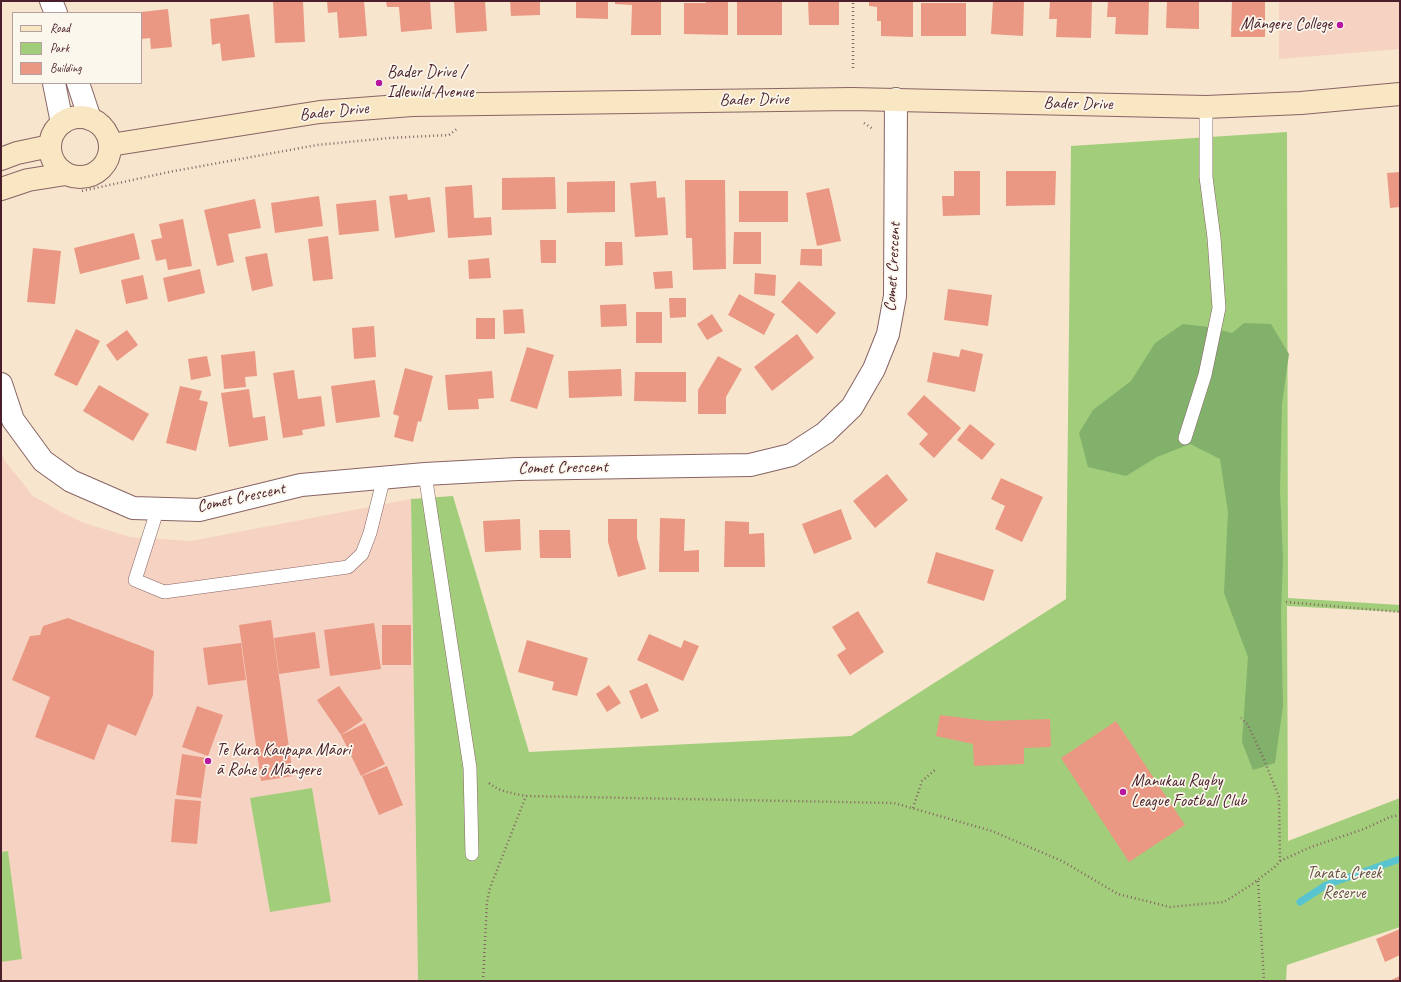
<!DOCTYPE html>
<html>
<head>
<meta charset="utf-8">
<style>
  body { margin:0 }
  #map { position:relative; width:1401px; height:982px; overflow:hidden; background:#f7e5ce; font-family:Caveat,sans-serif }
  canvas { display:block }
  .frame { position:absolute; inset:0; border:2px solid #4a1f2b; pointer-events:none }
  .legend { position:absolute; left:12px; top:12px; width:130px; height:72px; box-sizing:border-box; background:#fbf7ec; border:1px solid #b4a19f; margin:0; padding:5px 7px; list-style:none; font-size:12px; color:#4a1f2b }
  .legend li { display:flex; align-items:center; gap:8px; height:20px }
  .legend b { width:20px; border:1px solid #b4a19f }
</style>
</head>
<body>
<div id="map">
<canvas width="1401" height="982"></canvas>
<div class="frame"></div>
<ul class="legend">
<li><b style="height:5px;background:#f9e7c3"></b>Road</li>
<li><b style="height:11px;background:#a2ce7b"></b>Park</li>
<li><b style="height:11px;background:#ea9883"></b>Building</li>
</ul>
</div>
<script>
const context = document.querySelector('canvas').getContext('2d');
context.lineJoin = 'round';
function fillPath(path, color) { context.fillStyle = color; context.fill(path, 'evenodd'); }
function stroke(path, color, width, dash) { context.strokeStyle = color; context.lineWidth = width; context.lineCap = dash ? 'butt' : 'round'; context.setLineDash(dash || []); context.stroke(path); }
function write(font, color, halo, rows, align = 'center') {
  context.font = font + ' Caveat,sans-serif'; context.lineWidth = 3.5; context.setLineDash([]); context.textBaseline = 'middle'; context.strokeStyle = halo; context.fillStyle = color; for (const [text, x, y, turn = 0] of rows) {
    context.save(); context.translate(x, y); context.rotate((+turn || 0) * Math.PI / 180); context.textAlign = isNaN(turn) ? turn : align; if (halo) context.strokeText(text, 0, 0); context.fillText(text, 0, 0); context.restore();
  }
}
fillPath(new Path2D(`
  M1279,1H1400V49L1279,59Z
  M1,452L5,461L33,496L61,512L84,523L130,537L191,541L411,499L418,981H1Z`), '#f6d2c3');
fillPath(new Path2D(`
  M1287,132L1288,598L1400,605V612L1287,606L1288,841L1400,798V927L1287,965L1286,981H418L411,499L453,496L529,752L851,736L1066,599L1071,146Z
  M312,788L331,902L270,912L250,798Z
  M8,851L22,959L1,962V852Z`), '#a2ce7b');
fillPath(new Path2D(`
  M1244,323L1271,324L1289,354L1282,404L1280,490L1283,559L1281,614L1283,706L1275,763L1253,770L1242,742L1248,657L1224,593L1228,512L1220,459L1190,444L1157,457L1126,476L1088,467L1079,433L1093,410L1131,381L1155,343L1183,324L1209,327L1232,333Z`), '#81b16b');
stroke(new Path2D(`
  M1300,902L1326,885L1400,859`), '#57c4d0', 7);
fillPath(new Path2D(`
  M273,1H303L305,42L275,43Z
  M327,1H364L367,36L339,38L337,12L328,13Z
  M386,1H430L432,29L401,32L399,7H387Z
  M454,1H485L487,31L456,33Z
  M510,1H540V15L511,16Z
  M576,1H608V19L576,18Z
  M615,1H661V35H631L632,5L615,4Z
  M706,1H728V35L684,34V3H706Z
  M737,1H782V35H737Z
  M808,1H839V25H809Z
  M869,1H913V37L881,36V21H877V7L869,6Z
  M993,1H1024L1023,36L991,34Z
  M1050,1H1092L1091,38L1056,37L1057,19H1049Z
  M1108,1H1149L1148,35L1115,34L1116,17H1107Z
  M1167,1H1199V29L1166,28Z
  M1232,1H1265V37H1231Z
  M921,3H966V36H921Z
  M168,9L172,47L151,49L150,38L141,39V12Z
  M249,14L255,57L222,61L220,43L212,45L210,19Z
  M954,171H980V215L943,216L942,196H954Z
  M1006,171H1056L1055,205L1006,206Z
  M1400,172V207L1390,208L1387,173Z
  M555,177L556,209L502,210V178Z
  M685,180H725L726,269L693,270L692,238H686Z
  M615,181V212L567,213V182Z
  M656,181L657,198L665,197L668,235L635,237L630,183Z
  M472,185L474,218L491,217L492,235L448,238L445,187Z
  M829,188L841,241L817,246L806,193Z
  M739,191H788V222H739Z
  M407,194L408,200L430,197L435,232L395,238L389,196Z
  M319,196L323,226L275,233L271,203Z
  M255,199L261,228L228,234L234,262L217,266L204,210Z
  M376,200L379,231L339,235L336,204Z
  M183,219L192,266L168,270L166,259L156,261L151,240L162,238L159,224Z
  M734,232H761V264H733Z
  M134,233L140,259L80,274L74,248Z
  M328,236L333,279L313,281L308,239Z
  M540,240H556V263H541Z
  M605,242H622L623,265L605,266Z
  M33,248L61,251L55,304L27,302Z
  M801,249H822V266L800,265Z
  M267,253L273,286L252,291L245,257Z
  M489,258L491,278L469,279L468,260Z
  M200,269L205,293L168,302L163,278Z
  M672,271L673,288L655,289L653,272Z
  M755,273L776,275L775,296L754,294Z
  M143,275L148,299L126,304L121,280Z
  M799,281L836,313L817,334L781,302Z
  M948,289L992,295L988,326L944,320Z
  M739,294L775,314L764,335L728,315Z
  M669,298H686V317L670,318Z
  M626,304L627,326L601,327L600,305Z
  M523,309L525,333L504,334L503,310Z
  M636,312H662V343H636Z
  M712,314L723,331L707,340L697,324Z
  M476,318H495V339H476Z
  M374,326L376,357L354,359L352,328Z
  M76,329L100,341L77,386L54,375Z
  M127,330L138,345L117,361L106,345Z
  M797,334L814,358L772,391L754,367Z
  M527,347L554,355L537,409L510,401Z
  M961,349L983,354L975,392L927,382L933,352L959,357Z
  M255,351L257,376L245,377L246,387L224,389L221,355Z
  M207,356L211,376L191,380L188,359Z
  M718,356L742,369L726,397V414H698V390Z
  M405,368L433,376L421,422L418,421L413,442L394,437L399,416L393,414Z
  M621,369L622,396L569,398L568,371Z
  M294,370L298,399L321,396L325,426L302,430L303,435L283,438L273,373Z
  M492,371L494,398L478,399L479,409L448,410L445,375Z
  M635,372H686V402L634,401Z
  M375,380L380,417L336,423L331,386Z
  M99,385L149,414L133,441L83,411Z
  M180,386L202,391L199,400L208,402L196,451L166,443Z
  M249,389L253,418L265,416L268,440L229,447L221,393Z
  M924,395L961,428L934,458L919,444L928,434L907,414Z
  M970,424L995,444L982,460L957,440Z
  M887,474L908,500L875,528L853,501Z
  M1001,478L1043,497L1022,542L995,529L1005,506L991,499Z
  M841,509L852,539L814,554L802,524Z
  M660,518L685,519L684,551L699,550V572H659Z
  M520,519L521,550L485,552L483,521Z
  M608,519H637V538L646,569L618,577L608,542Z
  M725,521L749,522V534L764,533L765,567H724Z
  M539,530H570L571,558H540Z
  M936,552L994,570L984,601L927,583Z
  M858,611L884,652L850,675L837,655L846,649L832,627Z
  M68,618L154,651L153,695L136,736L108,724L94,760L35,737L50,697L12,680L30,636L40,635L43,626Z
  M271,620L293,776L261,781L239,625Z
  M374,623L381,669L330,676L324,630Z
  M382,625H411V665H382Z
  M315,632L320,668L279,674L274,638Z
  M649,634L681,648L684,640L699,646L683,681L637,660Z
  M527,640L588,658L577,696L552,690L554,682L518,672Z
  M241,643L246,680L208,685L203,648Z
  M647,683L659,711L641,719L629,691Z
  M609,685L621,703L607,712L596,694Z
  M339,686L363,720L341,735L317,700Z
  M197,706L223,715L208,756L182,747Z
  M940,715L989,721L1050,719L1051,747L1024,748V764L974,766L973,744L936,736Z
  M1116,721L1185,825L1129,862L1061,758Z
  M365,723L385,764L361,776L341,735Z
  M182,754L207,758L201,798L176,795Z
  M387,766L403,805L379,815L362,776Z
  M175,799L201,801L197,844L171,842Z
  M1400,929V955L1385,962L1376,939Z
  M1400,976V981H1389Z`), '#ea9883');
const service = new Path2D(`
  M1185,438L1205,375L1219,308L1214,238L1206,177V107
  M425,474L470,768L472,854
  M158,508L135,580L164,592L348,567L362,554L370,533L384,477`);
const minor = new Path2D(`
  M1,384L13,420L43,461L71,481L133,508L199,510L301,485L425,474L517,469L750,465L791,455L825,433L852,407L874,369L888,334L895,296L896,99`);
const tertiary = new Path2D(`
  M51,1L56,13
  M54,83L62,123
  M78,83L90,119`);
const secondary = new Path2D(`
  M50 147a30 30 0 1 1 60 0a30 30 0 1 1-60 0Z
  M110,145L320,112L412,105L852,99L1206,107L1301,103L1400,94
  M1,159L17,153L50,146
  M1,189L28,180L66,174`);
stroke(service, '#876464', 14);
stroke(minor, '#876464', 24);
stroke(tertiary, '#876464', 24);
stroke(secondary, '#876464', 24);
stroke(new Path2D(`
  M853,68V1
  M864,123L873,129
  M82,191L169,172L317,145L389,138L449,135L458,128
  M1286,602L1400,612
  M489,783C500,792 512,793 526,796L894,803L992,831L1062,861L1118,894L1170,907L1224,902L1251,885L1276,866L1280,861L1279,797L1263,757L1248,725L1241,718
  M913,808L922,781L935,770
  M1280,861L1311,847L1364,829L1390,817L1400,815
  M1258,881L1264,981
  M483,981L487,902L490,888L526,796`), '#876464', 2.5, [1, 3]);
stroke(service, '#fff', 13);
stroke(minor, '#fff', 22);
stroke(tertiary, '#fff', 22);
stroke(secondary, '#f9e7c3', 22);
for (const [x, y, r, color] of [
  [1340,25,4,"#b5179e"],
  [379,83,4,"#b5179e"],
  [208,761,4,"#b5179e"],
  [1123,792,4,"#b5179e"]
]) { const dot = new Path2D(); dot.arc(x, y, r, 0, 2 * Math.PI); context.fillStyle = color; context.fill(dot); stroke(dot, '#fbf7ec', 1.5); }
write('17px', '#4a1f2b', '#fbf7ec', [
  ["Māngere College",1332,25,"right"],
  ["Bader Drive /",387,73],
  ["Idlewild Avenue",387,93],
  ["Te Kura Kaupapa Māori",216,751],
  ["ā Rohe ō Māngere",216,771],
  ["Manukau Rugby",1131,782],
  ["League Football Club",1131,802]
], 'left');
write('17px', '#4a1f2b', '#fbf7ec', [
  ["Bader Drive",754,100,-1],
  ["Bader Drive",1078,104,1],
  ["Bader Drive",334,112,-6],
  ["Comet Crescent",893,267,-87],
  ["Comet Crescent",563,468,-1],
  ["Comet Crescent",241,498,-12]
]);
write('17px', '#645443', '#fbf7ec', [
  ["Tarata Creek",1344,874],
  ["Reserve",1344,894]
]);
</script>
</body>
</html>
